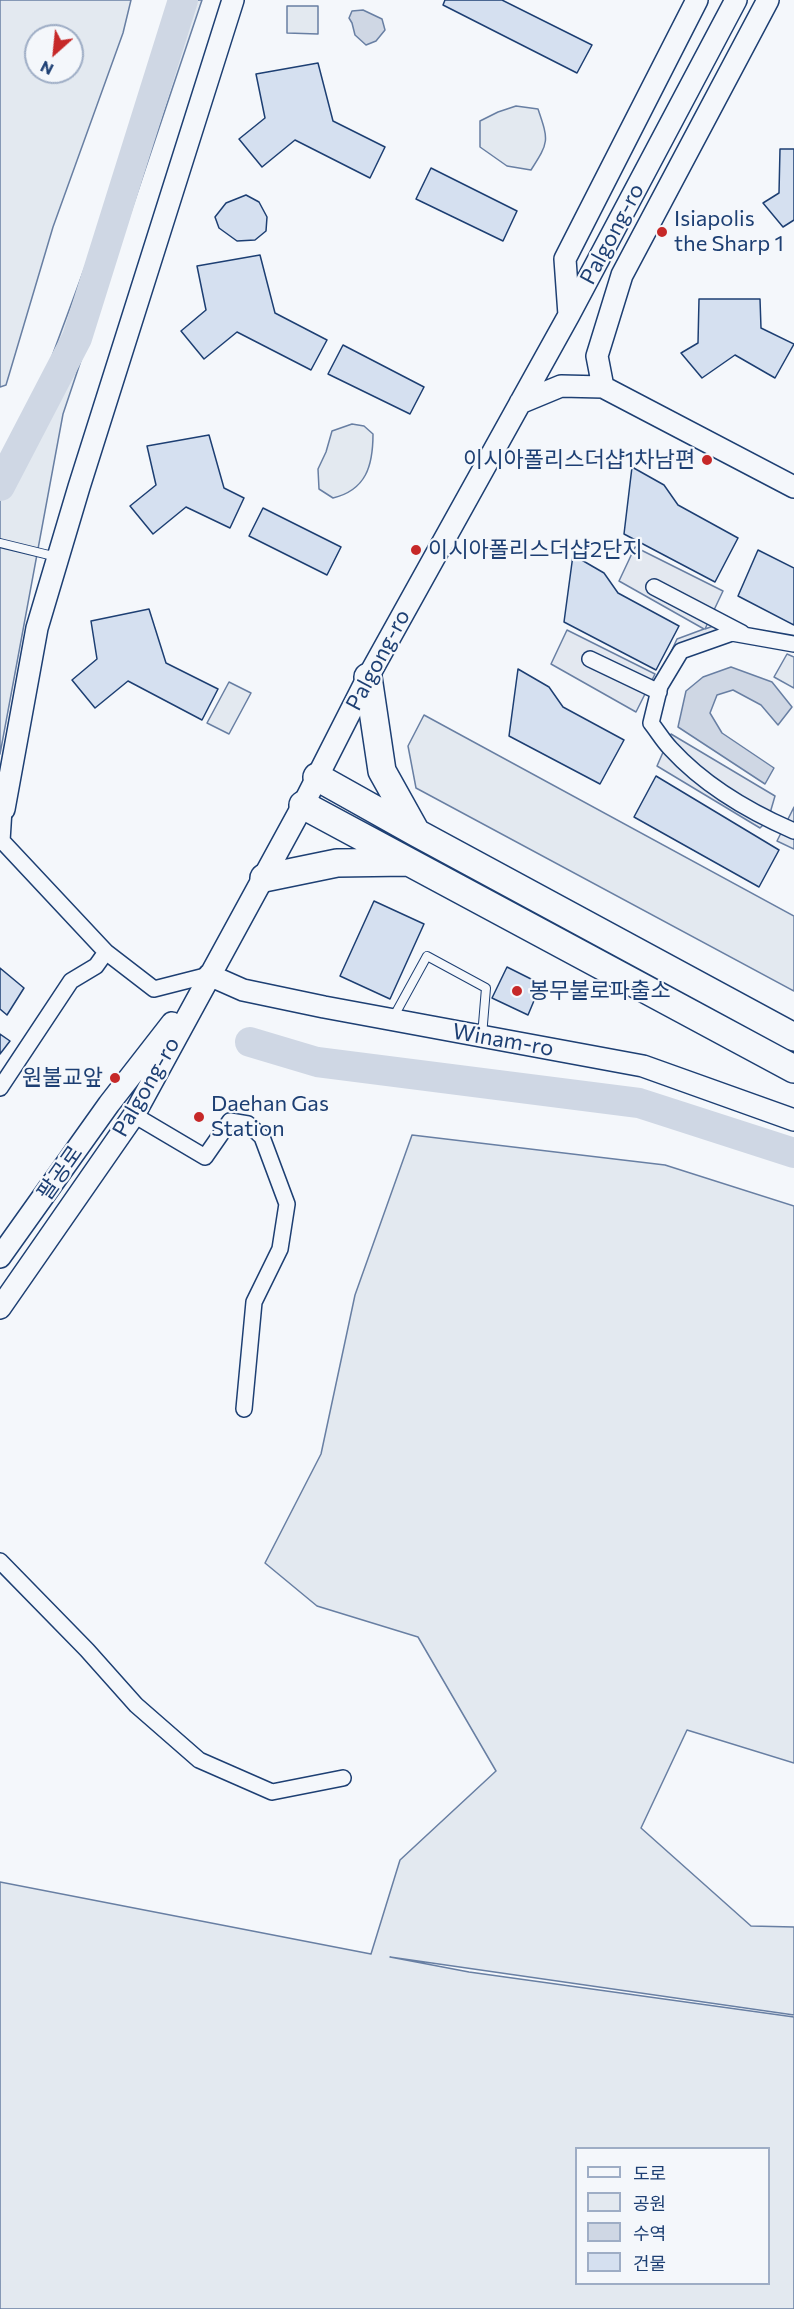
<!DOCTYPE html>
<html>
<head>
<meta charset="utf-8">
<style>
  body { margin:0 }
  #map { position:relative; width:794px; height:2309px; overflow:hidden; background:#f4f7fb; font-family:Commissioner,"Noto Sans KR",sans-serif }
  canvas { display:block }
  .legend { position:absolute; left:575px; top:2147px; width:195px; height:138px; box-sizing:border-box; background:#f4f7fb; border:2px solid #9eadc5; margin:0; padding:8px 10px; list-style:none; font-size:18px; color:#1d3f73 }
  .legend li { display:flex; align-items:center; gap:12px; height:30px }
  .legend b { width:30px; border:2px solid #9eadc5 }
  .north { position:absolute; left:24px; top:24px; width:60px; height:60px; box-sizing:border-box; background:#f4f7fb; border:2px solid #9eadc5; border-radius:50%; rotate:207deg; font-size:16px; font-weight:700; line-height:24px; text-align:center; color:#1d3f73 }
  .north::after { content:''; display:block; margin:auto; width:21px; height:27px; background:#c62828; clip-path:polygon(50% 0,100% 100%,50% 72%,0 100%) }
</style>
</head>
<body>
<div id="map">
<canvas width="794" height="2309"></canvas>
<ul class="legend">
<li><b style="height:8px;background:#f4f7fb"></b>도로</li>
<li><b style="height:16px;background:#e3e9f0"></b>공원</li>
<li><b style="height:16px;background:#cfd7e4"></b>수역</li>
<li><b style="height:16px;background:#d5e0f0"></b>건물</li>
</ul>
<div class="north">N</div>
</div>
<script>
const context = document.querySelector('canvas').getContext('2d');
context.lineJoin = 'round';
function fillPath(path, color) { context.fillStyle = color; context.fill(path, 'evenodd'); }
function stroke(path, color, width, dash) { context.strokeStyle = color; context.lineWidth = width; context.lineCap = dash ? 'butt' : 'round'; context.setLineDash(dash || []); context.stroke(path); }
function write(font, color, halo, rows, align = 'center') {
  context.font = font + ' Commissioner,"Noto Sans KR",sans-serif'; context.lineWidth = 4.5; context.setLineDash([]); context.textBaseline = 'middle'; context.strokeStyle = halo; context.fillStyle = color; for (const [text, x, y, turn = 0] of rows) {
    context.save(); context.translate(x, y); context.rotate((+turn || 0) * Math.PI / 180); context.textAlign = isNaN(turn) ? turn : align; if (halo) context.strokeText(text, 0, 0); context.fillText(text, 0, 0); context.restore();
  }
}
const green = new Path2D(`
  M0,0H131L123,33L53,227L6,385L0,387ZM36,36H72V72H36Z
  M175,0H202L63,414L0,754V497L160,64Z
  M287,6H318V34L287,33Z
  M516,106L538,109C549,141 549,142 531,170L507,166L480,147V121L498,112Z
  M352,424L364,426L373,434C373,466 366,490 333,498L319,489L318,469L326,452L332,431Z
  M787,654L794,657V688L774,677Z
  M229,682L251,693L229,734L207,723Z
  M424,715L794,916V991L416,788L408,746Z
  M412,1135L665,1165L794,1206V1763L687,1730L641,1828L751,1926L794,1927V2015L390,1957L469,1972L794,2017V2309H0V1882L371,1954L400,1860L496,1771L418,1637L317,1606L265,1563L321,1454L355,1295ZM576,2148H768V2284H576Z`);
fillPath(green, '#e3e9f0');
stroke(green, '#687fa3', 1.5);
const parking = new Path2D(`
  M635,547L723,591L705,629L716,625L730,626L678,645L656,684L677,639L704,629L619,581Z
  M567,630L655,674L636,712L551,664Z
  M671,734L775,796L768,820L760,828L657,766Z
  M794,807V849L777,841Z`);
fillPath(parking, '#e3e8f0');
stroke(parking, '#687fa3', 1.5);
const water = new Path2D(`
  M363,10L382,19L385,30L376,41L366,45L355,35L352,23L349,18L352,11Z
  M731,667L772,682L792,707L778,725L761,705L733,690L717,695L710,713L722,733L774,768L765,784L678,727L686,691L703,677Z`);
fillPath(water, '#cfd7e4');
stroke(water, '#687fa3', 1.5);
stroke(new Path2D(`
  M0,486L77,338L183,0
  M250,1042L317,1062L639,1103L794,1153`), '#cfd7e4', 30);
const building = new Path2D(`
  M445,0H502L592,45L577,73L443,5Z
  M318,63L333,121L385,147L370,178L295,140L262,167L239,139L265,118L256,74Z
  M780,149H794V220L783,227L763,203L779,193Z
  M431,168L517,211L503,241L416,199Z
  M246,195L259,202L267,217L266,231L255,240L237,241L219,228L215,217L226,203Z
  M260,255L275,313L327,340L311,370L237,332L204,359L181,331L206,310L197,266Z
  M699,299H760L761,328L794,344L775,378L735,355L702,378L681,353L698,343Z
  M343,345L424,387L410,414L328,374Z
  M209,435L224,488L244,498L230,528L186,507L153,534L130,506L156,485L147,446Z
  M632,467L664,485L678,505L738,538L715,582L624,534Z
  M263,508L341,547L327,575L249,536Z
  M758,550L794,568V625L738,596Z
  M573,555L604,573L618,593L679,626L656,670L564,622Z
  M149,609L166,663L218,689L202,720L128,681L95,708L72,680L97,659L91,621Z
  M518,669L549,687L563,707L624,740L600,784L509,736Z
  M656,776L779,850L759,887L634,817Z
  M374,901L424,924L390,999L340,976Z
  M507,967L541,984L528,1015L492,998Z
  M0,968L24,988L7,1015L0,1009Z
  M0,1034L10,1041L0,1054Z`);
fillPath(building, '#d5e0f0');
stroke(building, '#1d3f73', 1.5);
const lane = new Path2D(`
  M0,543L57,557
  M393,1018L427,956L486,988L482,1036`);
const street = new Path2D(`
  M654,587L742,633
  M794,644L732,633L681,651L660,686L651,723C658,732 664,742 671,749C704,785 750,812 794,831
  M590,659L659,692
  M4,809L2,841L106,952L154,989L209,975
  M0,1088L71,981L96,966L106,952
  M134,1115L205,1157L230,1121L248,1124L262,1137L287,1204L280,1249L254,1302L244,1409
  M0,1561L87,1650L136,1705L199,1760L272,1792L343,1778`);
const secondary = new Path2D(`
  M569,315L565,259L697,0
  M603,387L597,356L622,275L768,0
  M520,403L561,386L603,387L794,487
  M4,809L37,628L79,487L233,0
  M209,975L243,990L324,1007L643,1066L794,1120
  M0,1257L109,1104L172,1023
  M0,1308L134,1115L303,805L368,677L569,315L736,0`);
const highway = new Path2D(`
  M368,677L382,771L416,832
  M317,777L417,833L794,1037
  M303,805L794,1069
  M264,878L337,863L408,862`);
stroke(lane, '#1d3f73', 10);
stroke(street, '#1d3f73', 18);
stroke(secondary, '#1d3f73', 24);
stroke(highway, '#1d3f73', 30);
stroke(lane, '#f4f7fb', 8);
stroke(street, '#f4f7fb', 15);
stroke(secondary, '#f4f7fb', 21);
stroke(highway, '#f4f7fb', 27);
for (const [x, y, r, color] of [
  [662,232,6,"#c62828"],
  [707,460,6,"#c62828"],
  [416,550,6,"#c62828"],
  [517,991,6,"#c62828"],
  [115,1078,6,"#c62828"],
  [199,1117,6,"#c62828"]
]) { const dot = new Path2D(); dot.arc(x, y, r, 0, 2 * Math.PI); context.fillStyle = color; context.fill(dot); stroke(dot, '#f4f7fb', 2); }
write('22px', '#1d3f73', '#f4f7fb', [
  ["Isiapolis",674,219],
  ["the Sharp 1",674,244],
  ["이시아폴리스더샵1차남편",695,460,"right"],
  ["이시아폴리스더샵2단지",428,550],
  ["봉무불로파출소",529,991],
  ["원불교앞",103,1078,"right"],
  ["Daehan Gas",211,1104],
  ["Station",211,1129]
], 'left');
write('22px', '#1d3f73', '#f4f7fb', [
  ["Palgong-ro",612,234,-62],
  ["Palgong-ro",378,660,-62],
  ["Winam-ro",503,1040,10],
  ["Palgong-ro",146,1087,-60],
  ["팔공로",60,1173,-55]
]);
</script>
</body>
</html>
